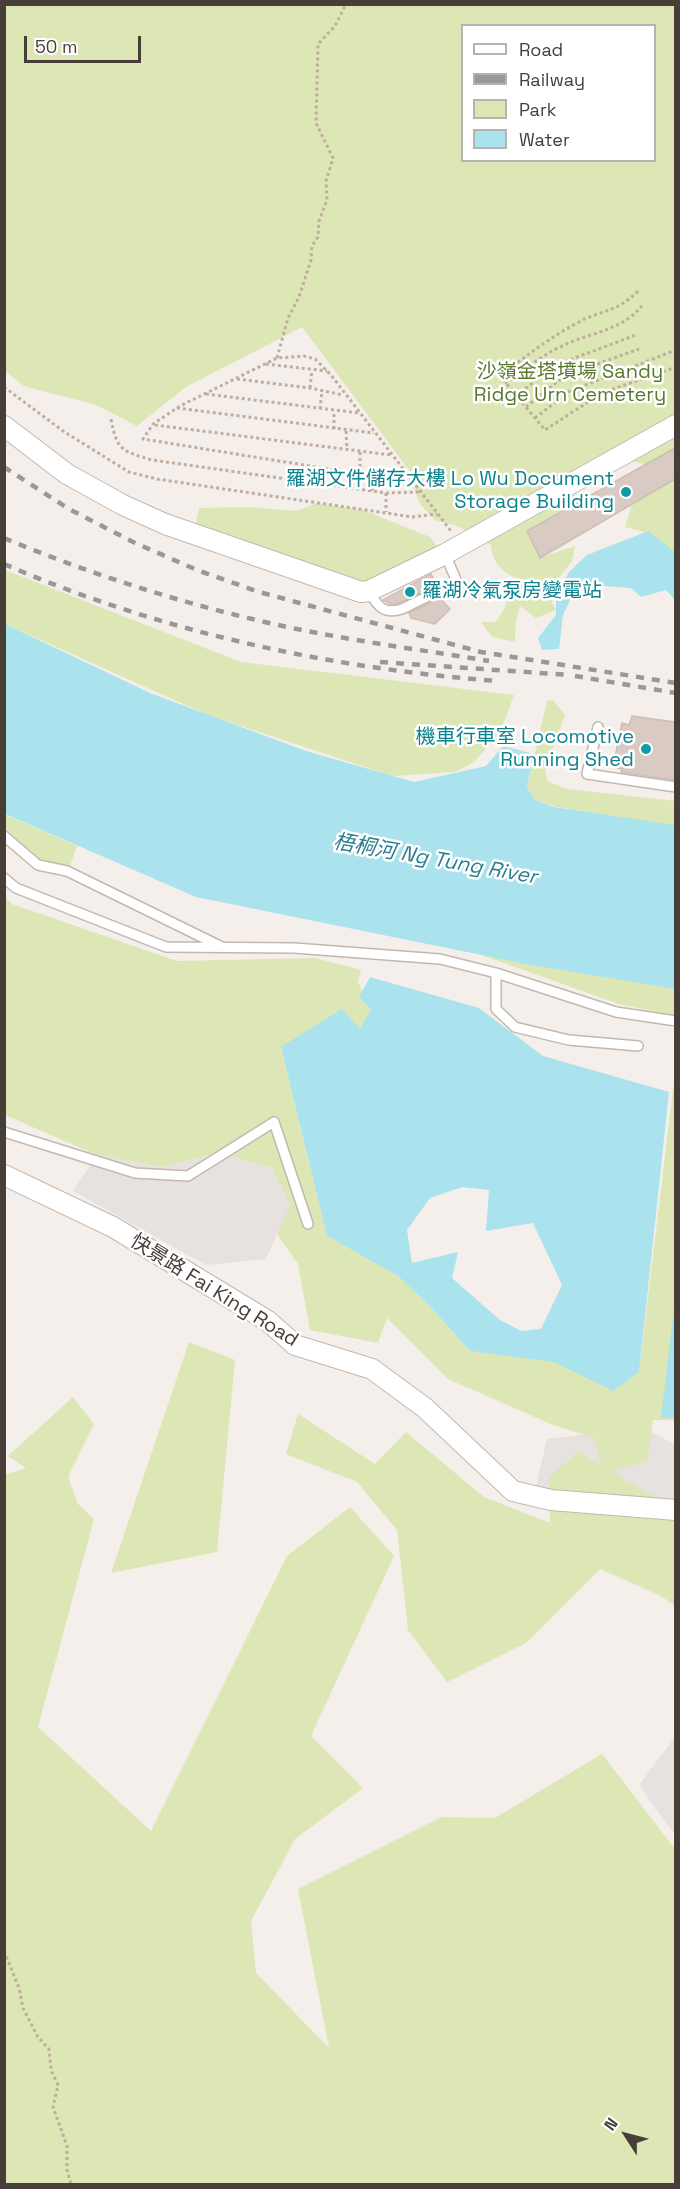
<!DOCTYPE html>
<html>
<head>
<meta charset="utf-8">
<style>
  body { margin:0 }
  #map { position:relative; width:680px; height:2189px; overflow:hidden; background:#f4efea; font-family:"Space Grotesk",sans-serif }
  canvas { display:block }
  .frame { position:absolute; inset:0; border:6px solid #483e38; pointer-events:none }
  .legend { position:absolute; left:461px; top:24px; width:195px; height:138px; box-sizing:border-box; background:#fff; border:2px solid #b6b2af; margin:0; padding:8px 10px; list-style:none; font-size:18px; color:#483e38 }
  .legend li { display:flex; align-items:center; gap:12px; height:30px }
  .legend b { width:30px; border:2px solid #b6b2af }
  .north { position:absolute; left:596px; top:2105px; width:60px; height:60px; -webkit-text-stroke:4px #fff; paint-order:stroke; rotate:306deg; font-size:16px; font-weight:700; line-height:24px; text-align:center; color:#483e38 }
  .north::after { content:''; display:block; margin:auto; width:21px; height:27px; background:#483e38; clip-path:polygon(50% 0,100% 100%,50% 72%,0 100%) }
  .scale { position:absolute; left:24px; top:36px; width:117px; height:27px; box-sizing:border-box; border:3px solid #483e38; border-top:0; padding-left:8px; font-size:18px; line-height:21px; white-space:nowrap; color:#483e38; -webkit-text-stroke:4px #fff; paint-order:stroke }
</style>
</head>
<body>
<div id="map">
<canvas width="680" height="2189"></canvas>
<div class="frame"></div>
<ul class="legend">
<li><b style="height:8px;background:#fff"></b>Road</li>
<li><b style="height:8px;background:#989898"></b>Railway</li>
<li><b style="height:16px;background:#dce7b5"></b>Park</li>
<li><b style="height:16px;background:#aae2ee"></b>Water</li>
</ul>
<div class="north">N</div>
<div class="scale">50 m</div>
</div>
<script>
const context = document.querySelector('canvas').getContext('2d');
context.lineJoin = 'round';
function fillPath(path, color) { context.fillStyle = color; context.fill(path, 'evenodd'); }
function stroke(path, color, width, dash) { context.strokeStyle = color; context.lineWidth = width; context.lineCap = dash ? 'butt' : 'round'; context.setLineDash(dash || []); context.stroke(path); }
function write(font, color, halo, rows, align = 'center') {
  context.font = font + ' "Space Grotesk","Noto Sans SC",sans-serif'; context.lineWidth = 5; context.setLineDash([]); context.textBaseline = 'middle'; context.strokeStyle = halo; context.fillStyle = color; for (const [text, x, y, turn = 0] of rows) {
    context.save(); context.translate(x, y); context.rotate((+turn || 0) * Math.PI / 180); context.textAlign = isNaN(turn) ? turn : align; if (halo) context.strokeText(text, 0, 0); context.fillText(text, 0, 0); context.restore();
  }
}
fillPath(new Path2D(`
  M219,1153L272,1168L290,1204L266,1259L206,1265L73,1191L97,1155L162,1167Z
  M643,1427L675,1445V1523L532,1504L547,1439Z
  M675,1737L676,1831H672L639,1785Z`), '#e7e1df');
fillPath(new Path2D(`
  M4,5H675V448L646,465L622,458L572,483L577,503L527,531L540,558L575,546L572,561L555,583L550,598L556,610L536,618L520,606L516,620L515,642L492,637L481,622H495C507,610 508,597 511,581L518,579C502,572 492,563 491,545L457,526L435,520L421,505L414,490L417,481L302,327L186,387L137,426L96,405L24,386L5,371ZM462,26H654V160H462Z
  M675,479V556L644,532L625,527L632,504Z
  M316,503L363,510L430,537L438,548L372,582H359L227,547L196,523L199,508L248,507L297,511Z
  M5,570L241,662L514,695L505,720L495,739L473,763L455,772L392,776L208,715L5,624Z
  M553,700L565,715L545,769L547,781L567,789L675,801V826L557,807L535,800L527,787L547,701Z
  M4,814L77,846L69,869L38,865L5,835Z
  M4,896L12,904L177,961L315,958L361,970L358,982L371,1009L360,1030L281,1047L327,1236L398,1276L429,1305L470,1351L639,1372L673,1089L675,1085V1420H653L647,1461L611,1471L675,1509V1606L661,1596L600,1569L526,1643L447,1682L408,1630L397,1530L357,1482L286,1454L298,1414L375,1464L406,1432L484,1497L550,1523L549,1477L578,1452L601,1465L595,1438L553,1425L448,1379L387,1318L378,1343L310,1330L298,1264L277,1234L290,1204L272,1168L219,1153L162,1167L97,1155L5,1115Z
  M481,955L675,989V1016L619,1004Z
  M189,1342L235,1360L217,1552L111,1573Z
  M73,1397L94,1424L68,1477L78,1504L94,1519L38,1727L151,1831L287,1556L350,1507L394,1556L311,1736L363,1788L295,1839L251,1921L256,1973L329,2048L298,1889L441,1817L495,1818L602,1754L675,1849V2184H5V1475L26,1468L8,1456Z`), '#dce7b5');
fillPath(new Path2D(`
  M648,531L675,552V600L666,590L641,597L631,588L604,586L579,581L563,615L559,649L542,650L538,638L556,615V594L569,572L587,555Z
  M5,624L150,693L306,751L414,782L486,766L503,746L534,754L527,787L535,800L554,807L675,825V989L526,964L196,897L5,814Z
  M370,977L479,1008L543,1056L669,1092L639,1372L613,1391L554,1362L470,1351L429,1305L398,1276L327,1236L281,1047L342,1009L360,1029L371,1009L359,997ZM462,1187L489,1190L486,1231L533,1223L562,1285L541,1329L521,1331L500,1320L452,1278L458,1252L412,1263L407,1230L430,1198Z
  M675,1300V1418H661Z`), '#aae2ee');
const building = new Path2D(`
  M675,448V479L540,558L527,531Z
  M431,574L437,585L400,603L391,604L383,600Z
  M440,598L450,609L435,624L411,618L409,613Z
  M632,716L675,722V780L621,772L622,769L613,767L622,723L629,725Z`);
fillPath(building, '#d9cbc3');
stroke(building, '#d0beb4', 1.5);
const service = new Path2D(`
  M369,591C377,606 384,615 402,609L457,582L445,554
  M598,727L587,774L676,787
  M4,836L38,865L67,871L222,947
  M4,878L16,888L166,947L294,948L440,959L496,973V1009L515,1027L569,1040L638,1046
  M496,973L616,1012L676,1021
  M4,1132L135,1173L188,1176L274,1122L308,1224`);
const minor = new Path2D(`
  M4,426L67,474L123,505L165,524L361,592L369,591L445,554L676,425
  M4,1175L113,1227L268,1321L295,1345L372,1369L425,1408L513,1491L551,1500L676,1510`);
stroke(service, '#c3b8b0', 12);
stroke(minor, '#c3b8b0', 22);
stroke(new Path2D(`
  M638,291C615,314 602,309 577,323C549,338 525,357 500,376L545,430L602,393L676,367
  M277,358L288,318L299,297L311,260L312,246L318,237L319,221L327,200L326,181L333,158L316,123L318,44L335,26L346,4
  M266,364L327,371
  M237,379L310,388L343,395
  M505,383C524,370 542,355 564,345C592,332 625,330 644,303
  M4,387L63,431L129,472L157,479L386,513L412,517L437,514
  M310,388L312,370
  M206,394L359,413
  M516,396L556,365L636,335
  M526,407L558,381L578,371L639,349
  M177,408L374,433
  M320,409L322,390
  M535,418L570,391L676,350
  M111,419C117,451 122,451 152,460L386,493L420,492
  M155,425L391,455
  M334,429V412
  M346,431L347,450
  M360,473V451
  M399,475L372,476L143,439L153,424L180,406L277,358L304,356L315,359L331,375L451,531
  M372,491V476
  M386,493V512
  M4,1951L19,1988L23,2008L38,2037L49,2049L51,2070L58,2085L53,2107L67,2146V2170L71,2184`), '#c1ad9f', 3, [3, 3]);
stroke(service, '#fff', 9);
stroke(minor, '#fff', 20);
stroke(new Path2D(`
  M4,467L69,509L133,542L197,570L259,592L481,652L676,683
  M4,538C95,576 190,606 287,627C354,641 422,650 489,661
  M4,564C161,632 328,668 497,681
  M380,662L570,675
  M575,676L676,693`), '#989898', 4.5, [8, 8]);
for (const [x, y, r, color] of [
  [626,492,6,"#0f9aa8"],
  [410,592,6,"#0f9aa8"],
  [646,749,6,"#0f9aa8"]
]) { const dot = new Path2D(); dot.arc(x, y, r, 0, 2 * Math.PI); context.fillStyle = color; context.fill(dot); stroke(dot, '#fff', 2); }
write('20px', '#5b792d', '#fff', [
  ["沙嶺金塔墳場 Sandy",570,373],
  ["Ridge Urn Cemetery",570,396]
]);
write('20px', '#0d838f', '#fff', [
  ["羅湖文件儲存大樓 Lo Wu Document",614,480],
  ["Storage Building",614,503],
  ["羅湖冷氣泵房變電站",422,592,"left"],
  ["機車行車室 Locomotive",634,738],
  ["Running Shed",634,761]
], 'right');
write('20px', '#483e38', '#fff', [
  ["快景路 Fai King Road",214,1291,32]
]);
write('italic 21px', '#2e7e91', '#fff', [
  ["梧桐河 Ng Tung River",435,860,10]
]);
</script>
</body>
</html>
